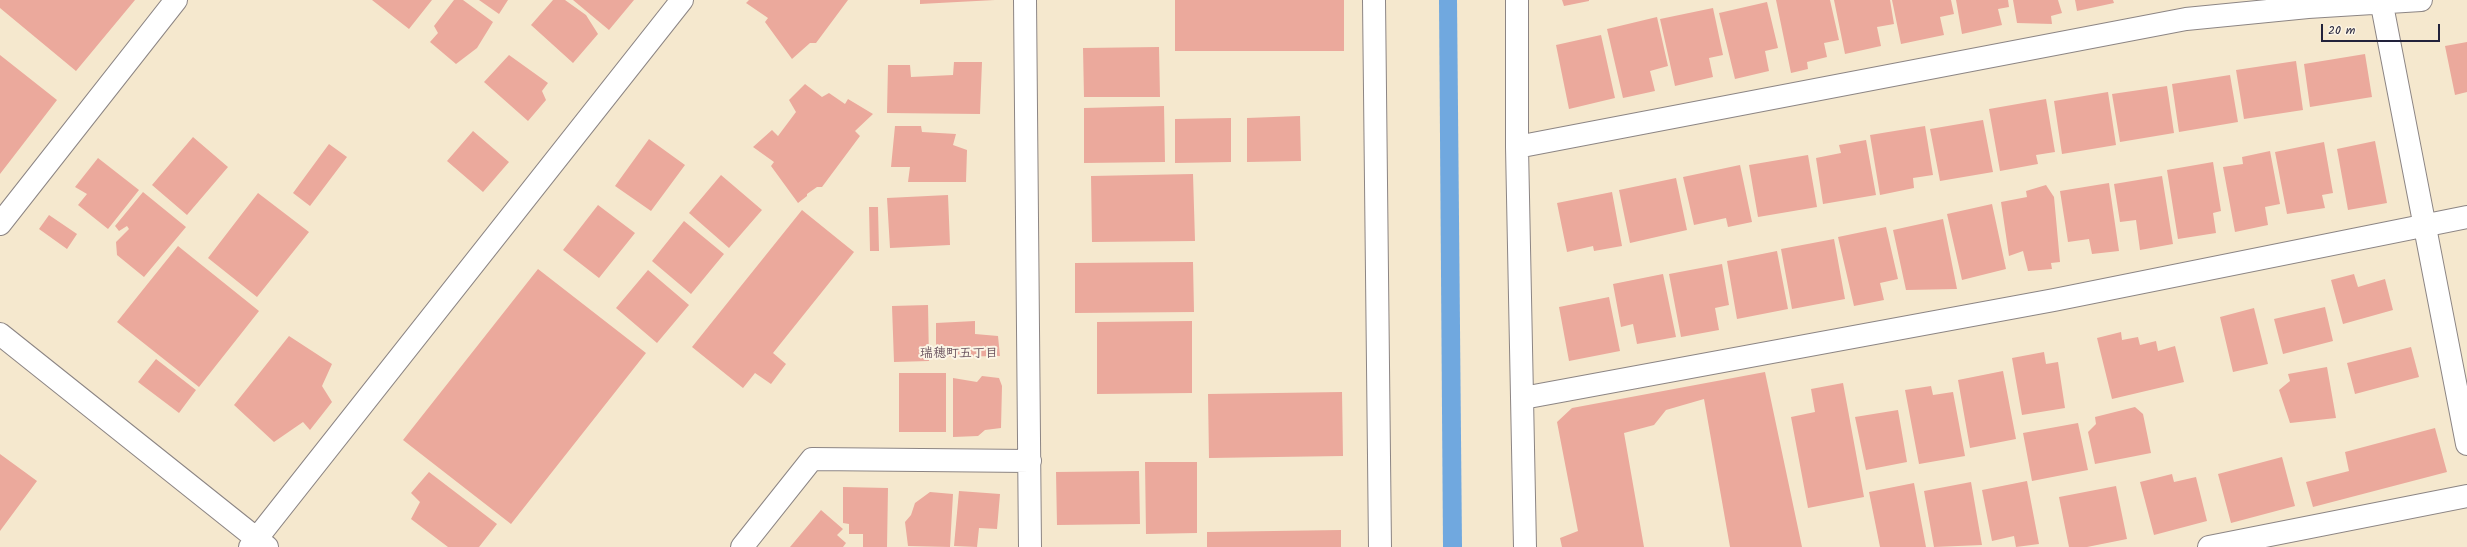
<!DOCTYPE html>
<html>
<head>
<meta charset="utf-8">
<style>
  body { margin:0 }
  #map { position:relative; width:2467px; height:547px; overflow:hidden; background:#f5e8ce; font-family:Kalam,sans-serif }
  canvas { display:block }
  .scale { position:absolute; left:2321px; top:24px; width:119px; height:18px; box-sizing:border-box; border:2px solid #22223b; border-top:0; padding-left:5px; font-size:12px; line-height:14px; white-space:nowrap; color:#22223b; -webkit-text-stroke:3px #fcf5e5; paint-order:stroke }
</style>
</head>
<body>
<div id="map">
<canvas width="2467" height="547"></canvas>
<div class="scale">20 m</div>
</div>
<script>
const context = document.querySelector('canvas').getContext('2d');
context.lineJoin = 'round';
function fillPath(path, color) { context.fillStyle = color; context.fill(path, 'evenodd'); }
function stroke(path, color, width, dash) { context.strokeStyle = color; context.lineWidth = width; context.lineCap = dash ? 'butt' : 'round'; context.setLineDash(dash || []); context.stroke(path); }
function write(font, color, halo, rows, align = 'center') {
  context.font = font + ' Kalam,"Klee One",sans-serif'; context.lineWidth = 4; context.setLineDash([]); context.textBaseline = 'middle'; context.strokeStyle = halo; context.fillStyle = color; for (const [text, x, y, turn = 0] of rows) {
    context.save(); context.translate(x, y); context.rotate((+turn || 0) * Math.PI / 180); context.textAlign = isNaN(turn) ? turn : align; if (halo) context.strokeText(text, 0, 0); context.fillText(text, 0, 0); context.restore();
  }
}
fillPath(new Path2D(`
  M1439,0H1457L1462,547H1443Z`), '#70a8df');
fillPath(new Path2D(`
  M0,0H135L76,71L0,8Z
  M372,0H432L409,29Z
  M454,0H463L493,22L477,48L456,64L430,42L438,33L434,26Z
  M479,0H508L499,14Z
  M553,0H565L586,15L598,34L573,63L531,25Z
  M573,0H634L609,30Z
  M749,0H848L816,43H810L792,59L765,22L768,18L746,3Z
  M920,0H995L920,4Z
  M1175,0H1344V51H1175Z
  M1562,0H1589V1L1564,6Z
  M1776,0H1830L1839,40L1824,43L1827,57L1807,62L1808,69L1791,73Z
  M1834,0H1890L1894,24L1877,27L1881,46L1845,54Z
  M1892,0H1951L1954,14L1940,17L1944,35L1901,44Z
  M1956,0H2008L2009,7L1998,9L2002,25L1962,34Z
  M2013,0H2058L2062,13L2051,16L2052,24L2017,23Z
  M2075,0H2113L2114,3L2077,11Z
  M1767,2L1778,48L1765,51L1769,71L1735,79L1719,13Z
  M1713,8L1723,55L1709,58L1713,77L1675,86L1660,19Z
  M1657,17L1668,66L1650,71L1655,91L1623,98L1607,29Z
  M1601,35L1615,98L1569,109L1556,45Z
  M2467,42V92L2455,95L2445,46Z
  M1159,47L1160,97H1084L1083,48Z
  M2365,54L2372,97L2310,107L2304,64Z
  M0,55L57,100L0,174Z
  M509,55L548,83L542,91L546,100L528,121L484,82Z
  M2296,61L2303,110L2244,119L2236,70Z
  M954,62H982L980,114L887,113L888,65H910L911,77L953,75Z
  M2230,75L2238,122L2179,132L2172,84Z
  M805,84L822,97L829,93L845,104L848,99L873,114L855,131L860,136L822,187H817L807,194V196L798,203L771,166L774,162L753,147L772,130L778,136L796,112L789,100Z
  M2167,86L2174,133L2120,142L2112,94Z
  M2108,92L2116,145L2062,154L2054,101Z
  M2046,99L2055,152L2036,155L2038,164L2000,171L1989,109Z
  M1164,106L1165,162L1084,163V108Z
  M1300,116L1301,161L1247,162V118Z
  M1231,118V162L1175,163V119Z
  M1983,120L1993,172L1940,181L1930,129Z
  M895,126H921L922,132L956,134L953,145L967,150L966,182H908L910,167H891Z
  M1925,126L1933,175L1913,178L1914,188L1880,195L1870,135Z
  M473,131L509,162L483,192L447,161Z
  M193,137L228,167L187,215L152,185Z
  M649,139L685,165L651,211L615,186Z
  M1866,140L1876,195L1823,204L1816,158L1841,153L1839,145Z
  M2375,141L2387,203L2348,210L2337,149Z
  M2324,142L2333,193L2322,195L2325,208L2287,214L2275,152Z
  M329,144L347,157L310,206L293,193Z
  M2270,151L2280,204L2265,207L2268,225L2235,232L2223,167L2243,164L2242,157Z
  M1808,155L1817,207L1758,217L1749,165Z
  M98,158L139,190L108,229L78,205L87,194L75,187Z
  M2213,162L2221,211L2213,213L2216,233L2178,239L2167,170Z
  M1740,165L1752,222L1728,227L1726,218L1694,225L1683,177Z
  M1193,174L1195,241L1092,242L1091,176Z
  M721,175L762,210L729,248L689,213Z
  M2162,176L2173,244L2140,250L2136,220L2120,222L2114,184Z
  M1676,178L1687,230L1630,243L1619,190Z
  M2109,183L2119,251L2092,254L2089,239L2068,242L2060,191Z
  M2046,185L2054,197L2060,262L2051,263L2052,269L2028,271L2023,251L2009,256L2001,202L2027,197L2026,191Z
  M143,192L186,227L144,277L117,255L116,242L129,229L127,226L119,231L115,226Z
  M1612,192L1622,246L1594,251L1593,246L1567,252L1557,203Z
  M258,193L309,232L257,297L208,258Z
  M948,195L950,245L890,248L887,198Z
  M1992,204L2006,269L1962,280L1947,214Z
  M598,205L635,233L599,278L563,250Z
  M869,207H878L879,251H870Z
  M802,210L854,252L773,353L786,364L771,384L755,373L743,388L692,347Z
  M49,215L77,234L67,249L39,229Z
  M1943,219L1957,289L1906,290L1893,230Z
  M684,221L724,254L691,294L652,261Z
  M1886,227L1898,279L1880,283L1884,300L1854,306L1838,237Z
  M1834,239L1845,299L1792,309L1781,249Z
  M178,246L259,311L199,387L117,322Z
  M1777,251L1788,309L1737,319L1727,261Z
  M1193,262L1194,312L1075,313V263Z
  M1722,264L1729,305L1715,308L1719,330L1681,337L1669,274Z
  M538,269L646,353L511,524L403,440Z
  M648,270L689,305L657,343L616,308Z
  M1663,274L1676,337L1637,344L1633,324L1621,327L1613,284Z
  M2354,274L2358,287L2385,279L2393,310L2343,324L2331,280Z
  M1609,297L1620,351L1569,361L1559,307Z
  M928,305L929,361L894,362L892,306Z
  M2325,307L2333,341L2283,354L2274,319Z
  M2254,308L2268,364L2233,372L2220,317Z
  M975,321V334L998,336L1000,356L936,357V323Z
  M1192,321V393L1097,394V322Z
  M2121,332L2122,340L2138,337L2140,345L2156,341L2158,351L2175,346L2184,382L2112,399L2097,338Z
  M289,336L332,364L322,386L332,402L310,430L303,422L274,442L234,405Z
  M2411,347L2419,377L2355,394L2347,363Z
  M2044,352L2046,364L2058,362L2065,408L2022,415L2012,358Z
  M156,359L196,390L179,413L138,382Z
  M2327,367L2336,418L2290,423L2279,390L2290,381L2288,374Z
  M2003,371L2016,439L1970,448L1958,380Z
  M1765,372L1802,547H1730L1704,399L1666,410L1654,425L1624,433L1644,547H1562L1560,538L1578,531L1557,422L1572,408Z
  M899,373H946V432H899Z
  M982,376L999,378L1002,386L1001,428L985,430L978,436L953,437V378L977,382Z
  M1843,383L1864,497L1808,508L1791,417L1815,412L1811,389Z
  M1931,386L1933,395L1953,392L1965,456L1919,464L1905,390Z
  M1342,392L1343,456L1209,458L1208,394Z
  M2135,407L2143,414L2151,453L2095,464L2088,432L2096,424L2095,417Z
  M1898,410L1907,462L1866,470L1855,417Z
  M2078,423L2088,470L2032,481L2023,433Z
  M2435,428L2447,472L2313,507L2306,482L2349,471L2345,452Z
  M0,454L37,481L0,531Z
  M2282,457L2295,506L2231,523L2218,474Z
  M1145,462H1197V533L1146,534Z
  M1139,471L1140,524L1057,525L1056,472Z
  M429,472L497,524L479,547H448L411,519L420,502L411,493Z
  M2172,474L2174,482L2196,477L2207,521L2154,535L2140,482Z
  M2027,481L2039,544L2016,547L2014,536L1992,541L1982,490Z
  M1971,482L1982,545L1934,547L1924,491Z
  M1914,483L1926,547H1880L1869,492Z
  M2116,486L2127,539L2087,547H2069L2059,497Z
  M843,487L888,488L887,547H863V534H849V524L843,523Z
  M959,491L1000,494L997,529L979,528L977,547L954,546Z
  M930,492L953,494L950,547L908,546L905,522L911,515L915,503Z
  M821,510L843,529L837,535L846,543L843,547H790Z
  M1341,530V547H1207V532Z`), '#eba99c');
const minor = new Path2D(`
  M1025,0L1030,547
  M1374,0L1380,547
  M1517,0V147L1525,547
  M2381,0L2467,444
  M1517,147L2186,19L2308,7L2421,0
  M0,224L176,0
  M0,334L267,547
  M1523,398L2054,300L2467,217
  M250,547L682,0
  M742,547L812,459L1030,461
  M2209,547L2467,496`);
stroke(minor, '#8c8584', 24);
stroke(minor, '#fff', 22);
write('bold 13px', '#68515d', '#fcf5e5', [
  ["瑞穂町五丁目",959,355]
]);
</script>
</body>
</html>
